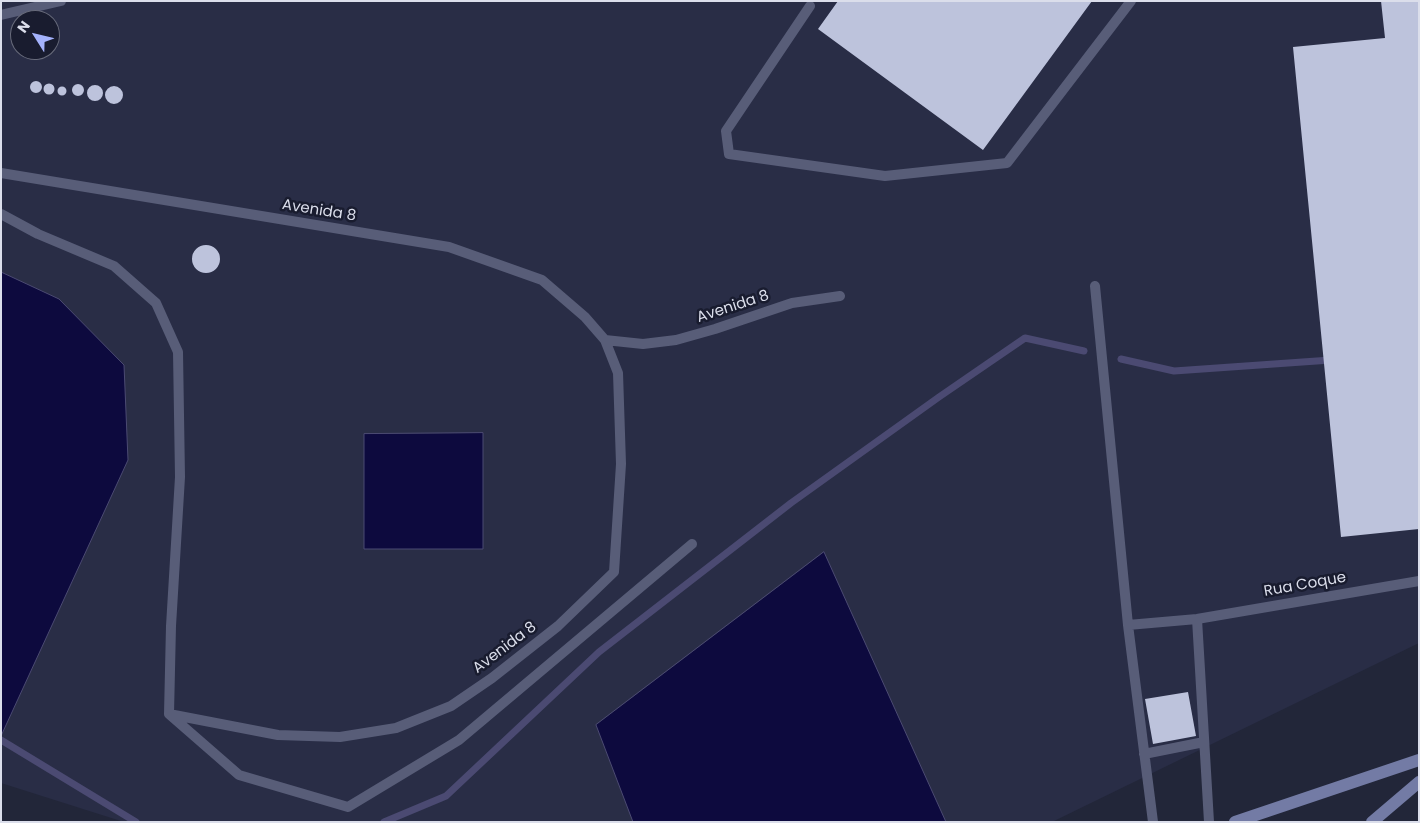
<!DOCTYPE html>
<html>
<head>
<meta charset="utf-8">
<style>
  body { margin:0 }
  #map { position:relative; width:1420px; height:823px; overflow:hidden; background:#222639; font-family:Poppins,sans-serif }
  canvas { display:block }
  .frame { position:absolute; inset:0; border:2px solid #dbdeeb; pointer-events:none }
  .north { position:absolute; left:10px; top:10px; width:50px; height:50px; box-sizing:border-box; background:#191c2f; border:1px solid #676a7a; border-radius:50%; rotate:306deg; font-size:14px; font-weight:700; line-height:20px; text-align:center; color:#dbdeeb }
  .north::after { content:''; display:block; margin:auto; width:18px; height:22px; background:#a4b2fc; clip-path:polygon(50% 0,100% 100%,50% 72%,0 100%) }
</style>
</head>
<body>
<div id="map">
<canvas width="1420" height="823"></canvas>
<div class="frame"></div>
<div class="north">N</div>
</div>
<script>
const context = document.querySelector('canvas').getContext('2d');
context.lineJoin = 'round';
function fillPath(path, color) { context.fillStyle = color; context.fill(path, 'evenodd'); }
function stroke(path, color, width, dash) { context.strokeStyle = color; context.lineWidth = width; context.lineCap = dash ? 'butt' : 'round'; context.setLineDash(dash || []); context.stroke(path); }
function write(font, color, halo, rows, align = 'center') {
  context.font = font + ' Poppins,sans-serif'; context.lineWidth = 5; context.setLineDash([]); context.textBaseline = 'middle'; context.strokeStyle = halo; context.fillStyle = color; for (const [text, x, y, turn = 0] of rows) {
    context.save(); context.translate(x, y); context.rotate((+turn || 0) * Math.PI / 180); context.textAlign = isNaN(turn) ? turn : align; if (halo) context.strokeText(text, 0, 0); context.fillText(text, 0, 0); context.restore();
  }
}
fillPath(new Path2D(`
  M1,1H1419V643L1052,822H124L1,783ZM20,20H50V50H20Z`), '#292d46');
const water = new Path2D(`
  M1,272L59,299L124,365L128,460L1,736Z
  M483,433V549H364V434Z
  M824,552L946,822H633L596,725Z`);
fillPath(water, '#0d0a3e');
stroke(water, '#4b4a72', 1);
stroke(new Path2D(`
  M1121,359L1174,371L1331,360
  M1,740L136,822
  M384,822L446,796L599,652L791,503L939,397L1025,338L1084,351`), '#4b4a72', 7);
fillPath(new Path2D(`
  M838,1H1092L983,150L818,29Z
  M1381,1H1419V529L1341,537L1293,47L1385,38Z
  M30 87a6 6 0 1 1 12 0a6 6 0 1 1-12 0Z
  M43.5 89a5.5 5.5 0 1 1 11 0a5.5 5.5 0 1 1-11 0Z
  M72 90a6 6 0 1 1 12 0a6 6 0 1 1-12 0Z
  M87 93a8 8 0 1 1 16 0a8 8 0 1 1-16 0Z
  M105 95a9 9 0 1 1 18 0a9 9 0 1 1-18 0Z
  M57.5 91a4.5 4.5 0 1 1 9 0a4.5 4.5 0 1 1-9 0Z
  M192 259a14 14 0 1 1 28 0a14 14 0 1 1-28 0Z
  M1188,692L1196,736L1153,744L1145,699Z`), '#bdc3dc');
stroke(new Path2D(`
  M810,6L726,131L729,154L885,176L1007,163L1131,1
  M1,15L61,1
  M1,173L449,247L542,280L585,317L605,340L618,373L621,464L614,572L558,626L492,678L451,706L396,728L340,737L278,735L169,714
  M1,214L38,234L114,266L156,303L178,352L180,477L171,626L169,714L239,775L348,807L459,740L692,544
  M1095,286L1128,625L1153,822
  M605,340L643,344L676,340L715,329L792,303L840,296
  M1197,619L1209,822
  M1128,625L1197,619L1419,581
  M1144,754L1204,742`), '#585d78', 10);
stroke(new Path2D(`
  M1235,822L1419,760
  M1372,822L1419,782`), '#737ba5', 12);
write('15px', '#dbdeeb', '#191c2f', [
  ["Avenida 8",319,211,9],
  ["Avenida 8",733,307,-18],
  ["Rua Coque",1305,585,-10],
  ["Avenida 8",505,648,-37]
]);
</script>
</body>
</html>
